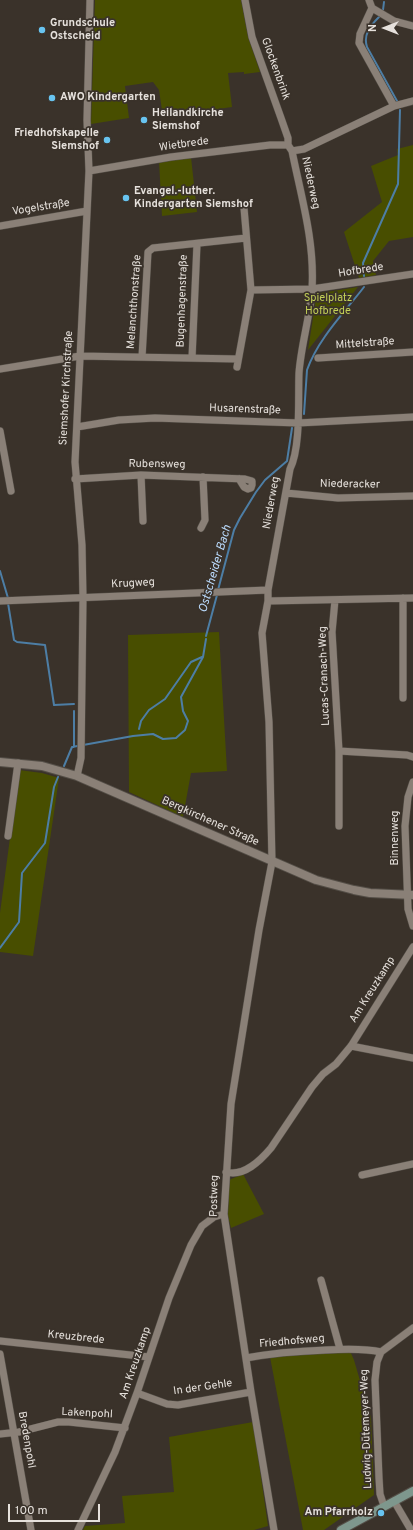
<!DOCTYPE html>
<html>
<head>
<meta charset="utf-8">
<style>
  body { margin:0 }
  #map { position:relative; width:413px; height:1530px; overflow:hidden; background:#3a322a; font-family:Overpass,sans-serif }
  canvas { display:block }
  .north { position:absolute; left:365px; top:8px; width:40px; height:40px; -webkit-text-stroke:3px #3a322a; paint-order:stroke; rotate:270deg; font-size:11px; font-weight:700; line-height:16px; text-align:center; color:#e6e1dc }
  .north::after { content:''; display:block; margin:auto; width:14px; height:18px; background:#e6e1dc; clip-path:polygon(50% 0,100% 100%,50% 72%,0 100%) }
  .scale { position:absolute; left:8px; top:1504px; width:92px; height:18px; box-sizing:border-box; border:2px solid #e6e1dc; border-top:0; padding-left:5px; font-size:12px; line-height:14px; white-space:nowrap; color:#e6e1dc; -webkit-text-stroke:3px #3a322a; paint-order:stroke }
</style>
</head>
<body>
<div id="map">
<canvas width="413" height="1530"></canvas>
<div class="north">N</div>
<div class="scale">100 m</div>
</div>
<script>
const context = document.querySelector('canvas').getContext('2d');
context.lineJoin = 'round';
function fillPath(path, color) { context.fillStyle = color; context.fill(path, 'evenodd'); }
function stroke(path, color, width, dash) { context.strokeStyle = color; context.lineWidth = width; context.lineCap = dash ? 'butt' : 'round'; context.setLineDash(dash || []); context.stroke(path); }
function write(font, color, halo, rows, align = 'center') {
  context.font = font + ' Overpass,sans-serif'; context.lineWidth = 3.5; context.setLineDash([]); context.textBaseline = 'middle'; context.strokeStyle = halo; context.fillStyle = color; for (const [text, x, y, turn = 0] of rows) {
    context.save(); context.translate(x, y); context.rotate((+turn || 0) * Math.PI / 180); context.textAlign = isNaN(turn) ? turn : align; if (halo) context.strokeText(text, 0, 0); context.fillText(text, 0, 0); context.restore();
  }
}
fillPath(new Path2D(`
  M95,0H241L248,37L260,72L244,74V72L228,73L232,107L163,117L159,90L153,82L125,86L129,118L91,124Z
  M413,145V237L389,241L373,261L376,275L359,278L344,232L382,202L371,166L398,155L397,149Z
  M191,157L197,212L162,216L159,161Z
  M358,287L308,350L316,299L321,293Z
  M219,632L227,771L191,773L183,817L129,792L128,635Z
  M19,770L42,773L59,778L33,956L0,952V913Z
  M243,1174L264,1214L231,1228L228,1216L229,1180Z
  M350,1351L354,1360L371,1418L374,1495L324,1530H303L270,1357Z
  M253,1422L268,1526L254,1530H83L85,1526L125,1523L122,1496L174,1492L169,1437Z`), '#484e00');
stroke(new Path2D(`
  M383,10L384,2
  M379,17C370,26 363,35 367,47L397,101
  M364,276L363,263L398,184L400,110
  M304,414L307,370C318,339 344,313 364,287
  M0,571L8,598
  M218,590L234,530L240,518L256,492L265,480L287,461L292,428
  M8,603L14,640L17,642L45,645L54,705L74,704
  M206,636L217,595
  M74,711V747
  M139,729L141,721L149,710L165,699L191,662L202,657
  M64,766L72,747L133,736L153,734L163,739L176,738L185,730L188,721L183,711L181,697L203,657L206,639
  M0,948L19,922L22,873L45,843L54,787L58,777`), '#4d7ea5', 2);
const minor = new Path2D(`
  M245,0L252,37L281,118L288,138V145
  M369,0L372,8L394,21L413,26
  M372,8L360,34L359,43L394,106
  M292,151L304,149L394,106L413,101
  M89,171L171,157L270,145H288
  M0,226L87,211
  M251,290L312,289L413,274
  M142,357L148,252L153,248L246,238
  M192,358L197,244
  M318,358L413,352
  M237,367L251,290L244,208
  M0,369L80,356L238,359
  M77,427L119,420L155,418L298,423L413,417
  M0,431L11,491
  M141,475L143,521
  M75,479L141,475L245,479L252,481V485L251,488L248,489L244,487L239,479
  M286,493L338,498L413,496
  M201,528L205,520L203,477
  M335,600L332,632L339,751V826
  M0,601L268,590
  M268,601L413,598
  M403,698V598
  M339,751L407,755L413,757
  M77,776L81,758L83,598L82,545L75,462L89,171L87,120L90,0
  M413,782L408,797L405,826L408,909L413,926
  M8,836L18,763
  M351,1046L413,1058
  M226,1172C244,1177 260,1161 271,1148L312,1087L323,1074L336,1064L351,1046L413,947
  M362,1175L413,1164
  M321,1280L340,1349
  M0,1341L149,1357
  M381,1352L377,1362L375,1380L379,1478L380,1494L384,1506
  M0,1354L31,1530
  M246,1358C273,1353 299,1351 326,1350C343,1349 363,1348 381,1352L413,1328
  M137,1393L167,1404L178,1405L251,1392
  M0,1434L19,1432L58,1422H69L125,1428
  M394,1501L411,1530
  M78,1530L115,1452L137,1393L169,1298L191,1245L202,1226L214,1217L224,1214
  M274,1530L251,1392L224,1214L231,1104L259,930L272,862L269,722L262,633L268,601V590L290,469C301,447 298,399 299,373C301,345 310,317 312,289C315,242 301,196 292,151L288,145`);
const tertiary = new Path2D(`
  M0,762L42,766L77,776L316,880L354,890L370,893L413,895`);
const secondary = new Path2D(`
  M341,1530L413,1491`);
stroke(minor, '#544e47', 8);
stroke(tertiary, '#544e47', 10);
stroke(secondary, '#544e47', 10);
stroke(minor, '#8a8077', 7);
stroke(tertiary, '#8a8077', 8);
stroke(secondary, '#7e978d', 8);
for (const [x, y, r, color] of [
  [42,30,4,"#68c4f0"],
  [52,98,4,"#68c4f0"],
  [144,120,4,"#68c4f0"],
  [107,140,4,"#68c4f0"],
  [126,198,4,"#68c4f0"],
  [381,1513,4,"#68c4f0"]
]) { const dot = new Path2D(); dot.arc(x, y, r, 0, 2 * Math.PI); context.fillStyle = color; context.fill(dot); stroke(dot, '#3a322a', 1.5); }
write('bold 11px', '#e6e1dc', '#3a322a', [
  ["Grundschule",50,24],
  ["Ostscheid",50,37],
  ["AWO Kindergarten",60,98],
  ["Heilandkirche",152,114],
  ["Siemshof",152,127],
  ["Friedhofskapelle",99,134,"right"],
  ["Siemshof",99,147,"right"],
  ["Evangel.-luther.",134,192],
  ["Kindergarten Siemshof",134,205],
  ["Am Pfarrholz",373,1513,"right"]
], 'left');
write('11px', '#e6e1dc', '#3a322a', [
  ["Glockenbrink",275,69,70],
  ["Wietbrede",184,145,-8],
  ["Niederweg",310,183,78],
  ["Vogelstraße",41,208,-9],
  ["Hofbrede",361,271,-9],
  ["Bugenhagenstraße",183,301,-88],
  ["Melanchthonstraße",135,302,-86],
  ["Mittelstraße",365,344,-4],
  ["Siemshofer Kirchstraße",67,388,-87],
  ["Husarenstraße",245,410,2],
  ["Rubensweg",157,465,1],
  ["Niederacker",350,485,1],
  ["Niederweg",272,503,-80],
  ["Krugweg",133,584,-3],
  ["Lucas-Cranach-Weg",325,676,-92],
  ["Bergkirchener Straße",210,822,24],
  ["Binnenweg",396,838,-90],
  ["Am Kreuzkamp",373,990,-58],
  ["Postweg",215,1196,-89],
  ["Kreuzbrede",76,1338,6],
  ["Friedhofsweg",292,1342,-5],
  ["Am Kreuzkamp",136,1363,-71],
  ["In der Gehle",203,1388,-8],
  ["Lakenpohl",87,1414,3],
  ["Ludwig-Dütemeyer-Weg",367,1429,-92],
  ["Bredenpohl",26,1440,80]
]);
write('11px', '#c2cf56', '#3a322a', [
  ["Spielplatz",328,299],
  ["Hofbrede",328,312]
]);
write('italic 12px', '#b9d9fb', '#3a322a', [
  ["Ostscheider Bach",216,569,-74]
]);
</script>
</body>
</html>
